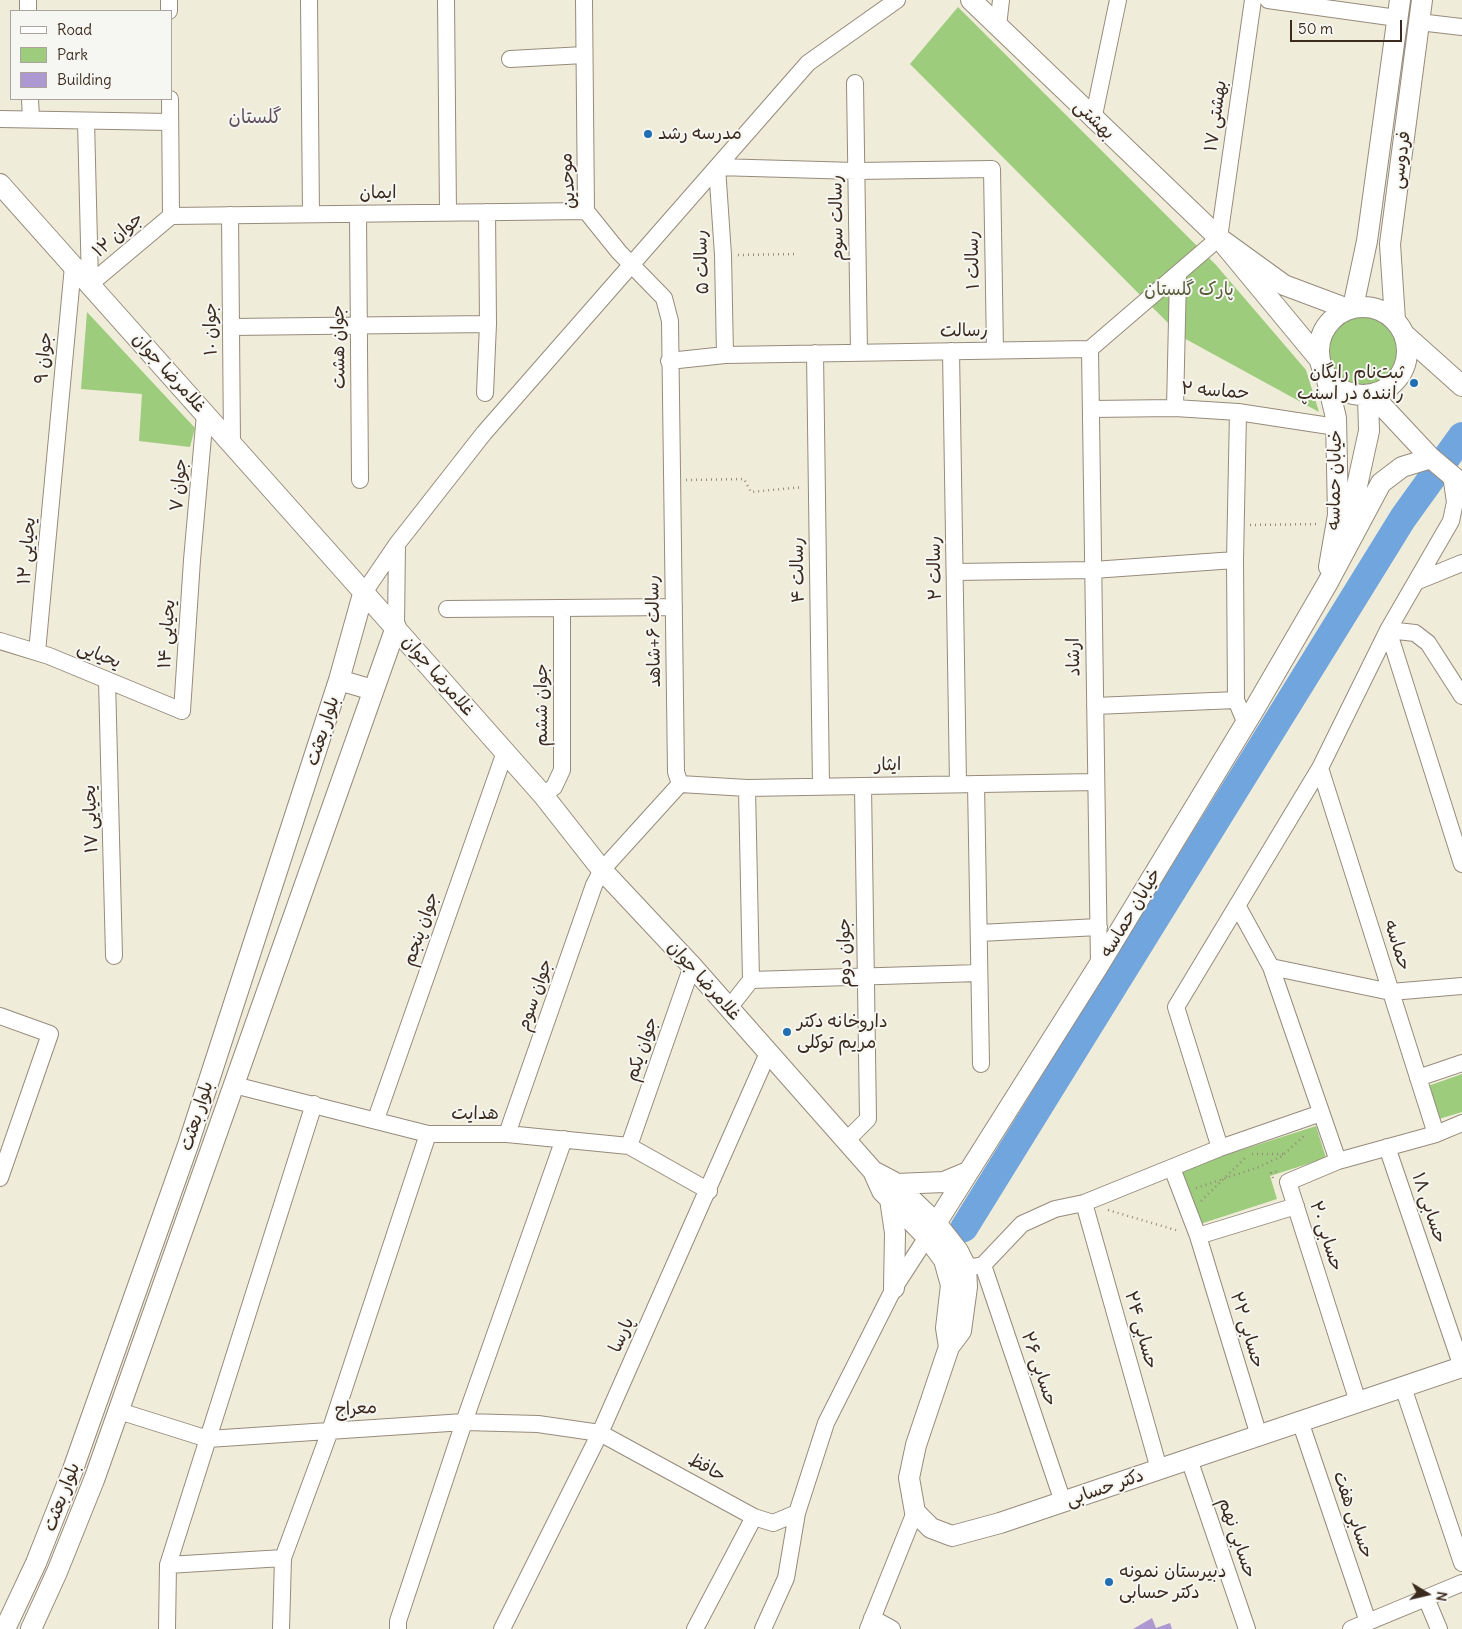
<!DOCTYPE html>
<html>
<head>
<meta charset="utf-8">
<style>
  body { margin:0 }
  #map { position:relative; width:1462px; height:1629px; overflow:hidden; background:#f0ecda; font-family:Delius,sans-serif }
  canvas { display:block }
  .legend { position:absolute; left:10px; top:10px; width:162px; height:90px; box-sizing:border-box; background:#f6f6f2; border:1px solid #aba49d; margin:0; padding:6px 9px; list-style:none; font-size:15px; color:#3b2a1e }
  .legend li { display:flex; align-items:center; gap:10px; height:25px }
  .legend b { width:25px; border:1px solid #aba49d }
  .north { position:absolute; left:1402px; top:1569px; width:50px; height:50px; -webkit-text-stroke:4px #f6f6f2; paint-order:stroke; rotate:99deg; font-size:14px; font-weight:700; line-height:20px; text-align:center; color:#3b2a1e }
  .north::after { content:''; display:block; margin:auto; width:18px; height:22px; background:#3b2a1e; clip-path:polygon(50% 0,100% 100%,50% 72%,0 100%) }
  .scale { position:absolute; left:1290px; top:20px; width:112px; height:22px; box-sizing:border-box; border:2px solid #3b2a1e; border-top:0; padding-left:6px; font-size:15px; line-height:18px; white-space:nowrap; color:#3b2a1e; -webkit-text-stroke:4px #f6f6f2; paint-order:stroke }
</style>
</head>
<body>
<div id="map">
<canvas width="1462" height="1629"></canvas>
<ul class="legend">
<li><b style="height:6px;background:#fff"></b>Road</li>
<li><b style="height:14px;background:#9ccc7c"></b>Park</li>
<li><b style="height:14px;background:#ae98d2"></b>Building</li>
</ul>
<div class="north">N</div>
<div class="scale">50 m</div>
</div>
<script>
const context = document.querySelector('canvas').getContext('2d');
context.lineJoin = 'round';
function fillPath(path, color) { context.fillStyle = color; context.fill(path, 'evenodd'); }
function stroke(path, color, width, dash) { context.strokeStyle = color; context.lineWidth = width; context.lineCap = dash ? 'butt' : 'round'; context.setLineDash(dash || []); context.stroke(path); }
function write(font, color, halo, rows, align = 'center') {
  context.font = font + ' Delius,"Playpen Sans Arabic",sans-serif'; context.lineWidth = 4; context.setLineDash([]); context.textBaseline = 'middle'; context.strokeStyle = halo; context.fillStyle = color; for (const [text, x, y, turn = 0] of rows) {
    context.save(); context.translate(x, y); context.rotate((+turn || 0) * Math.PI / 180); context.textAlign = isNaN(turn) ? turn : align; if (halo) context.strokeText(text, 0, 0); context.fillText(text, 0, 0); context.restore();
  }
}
fillPath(new Path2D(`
  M958,7L1216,265L1306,370L1319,412L1182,337L910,64Z
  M87,312L195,428L190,447L139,441L142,394L81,389Z
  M1326 350a36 36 0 1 1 72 0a36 36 0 1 1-72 0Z
  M1462,1074V1112L1439,1119L1428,1086Z
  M1316,1126L1326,1158L1270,1176L1277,1199L1197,1225L1179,1170Z`), '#9ccc7c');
stroke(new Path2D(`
  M964,1228L1403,518L1462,436`), '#71a5de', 28);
fillPath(new Path2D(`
  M1152,1618L1156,1628L1170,1623L1172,1629H1133Z`), '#ae98d2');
const minor = new Path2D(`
  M28,0V11
  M169,0V11
  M309,0L311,214
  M446,0L448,213
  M1268,0L1397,18
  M1419,22L1462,27
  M998,26L1001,0
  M510,59L584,55
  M855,83L859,353
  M30,99L31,119
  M170,99L171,216
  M0,119L170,122
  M1093,120L1118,0
  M86,121L90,284
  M358,214L360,480
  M230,215L232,443
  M171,216L586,211
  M90,284L171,216
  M231,327L488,324
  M1090,349L1099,965
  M951,351L958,784
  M815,353L821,786
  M725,355L723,255L717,167L856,171L992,169L995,350
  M669,361L725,355L1090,349L1219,238L1253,0
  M485,393L488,324L487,212
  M1175,408L1178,275
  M1091,409L1175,408L1238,412L1336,427
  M1238,412L1235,560L1236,700L1246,724
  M955,572L1093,570L1235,560
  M1418,581L1462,563
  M363,594L397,544L484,433L808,63L897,0
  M447,609L674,607
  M396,627L397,544
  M0,641L49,656L182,711L192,560L205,414
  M37,652L73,266
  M107,680L114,956
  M1462,696L1428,643L1415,633L1388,630L1462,864
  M1095,706L1236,700
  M1320,768L1436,1134
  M680,784L747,788L1096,782
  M976,784L981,1064
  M747,788L751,980
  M543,795L554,787L562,770V608
  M1237,905L1271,967L1391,992L1462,986
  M979,933L1099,927
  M1271,967L1338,1161
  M751,980L979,973
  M729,1008L751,980
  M0,1016L50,1034L0,1178
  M1418,1078L1462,1063
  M234,1085L428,1134H507L629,1146L709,1191
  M376,1119L505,752
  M507,1134L594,885L602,870L680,784L676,772L670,321L664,298L619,252L586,211L584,0
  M846,1141L868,1119L863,786
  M629,1146L692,966
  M1387,1147L1462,1367
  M1220,1148L1176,1007L1320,768L1388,630L1451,521L1455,502L1451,475
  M1172,1168L1198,1236L1259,1436
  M1084,1203L1159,1469
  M1198,1236L1296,1206
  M983,1265L1022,1224L1055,1209L1084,1203L1220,1148L1321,1113
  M972,1267L983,1265L1063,1502
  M1403,1387L1462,1563
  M1358,1402L1288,1182L1338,1161L1436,1134L1462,1123
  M119,1411L208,1439L464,1422L538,1424L600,1433L754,1517L773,1523L797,1513
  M1300,1421L1368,1622
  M1189,1459L1247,1629
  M168,1565L314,1104
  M1426,1598L1439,1629
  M872,1618L892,1629
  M167,1629L168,1565L283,1558L330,1431L428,1134
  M281,1629L283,1558
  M398,1629V1621L464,1422L564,1139
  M502,1629L600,1433L768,1053
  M695,1629L754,1517
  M763,1629L786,1578L797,1513L826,1423L894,1288L927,1237
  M868,1629L915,1512
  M1351,1629L1462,1583`);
const major = new Path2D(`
  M971,0L1219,238
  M0,184L343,569L543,795L602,870L692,966L873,1171L882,1191L927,1237L944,1260L951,1285L946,1328L949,1347
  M1319 351a44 44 0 1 1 88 0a44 44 0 1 1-88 0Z
  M1353,307L1367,241L1400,0
  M1395,320L1390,244L1422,0
  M1405,335L1462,386
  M1320,360L1219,238L1284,285L1348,309
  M1326,376L1336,418L1338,515L1329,567
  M1372,395L1431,458L1462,484
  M1348,527L1369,431L1368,395
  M339,680L366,688L372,694
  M873,1171L892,1181L936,1223L958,1251L966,1267L967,1287L961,1331L949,1347L916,1445L909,1478L915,1512L931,1528L952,1536L1000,1523L1462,1367
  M896,1184L944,1182L968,1172
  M890,1199L895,1233L894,1288
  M930,1233L1099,965L1255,708L1327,584L1381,483L1402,467L1431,458
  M5,1629L36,1563L72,1472L188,1145L339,680L363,594
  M31,1629L57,1572L94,1480L396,627`);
stroke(minor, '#968b7c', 18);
stroke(major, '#968b7c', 22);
stroke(new Path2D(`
  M738,255L797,254
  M686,480L744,479L751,492L803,487
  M1250,525L1320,524
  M1252,1154H1284
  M1273,1178L1271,1173L1278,1171
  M1196,1188L1259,1167L1282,1156L1304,1136
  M1201,1201L1247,1156
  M1108,1210L1179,1231`), '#968b7c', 2.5, [1, 4]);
stroke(minor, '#fff', 16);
stroke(major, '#fff', 20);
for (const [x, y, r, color] of [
  [648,134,5,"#1f6fb2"],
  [1414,383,5,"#1f6fb2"],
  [787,1032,5,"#1f6fb2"],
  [1109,1582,5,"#1f6fb2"]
]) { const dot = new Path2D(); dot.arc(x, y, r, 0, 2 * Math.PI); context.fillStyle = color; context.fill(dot); stroke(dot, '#f6f6f2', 2); }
write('18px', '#3b2a1e', '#f6f6f2', [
  ["بهشتی ۱۷",1216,116,-82],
  ["بهشتی",1094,120,44],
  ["فردوسی",1401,160,-82],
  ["موحدین",568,181,-94],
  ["ایمان",378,193,-1],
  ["رسالت سوم",837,218,-91],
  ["جوان ۱۲",118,235,-40],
  ["رسالت ۱",973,260,-91],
  ["رسالت ۵",702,262,-92],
  ["جوان ۱۰",211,329,-91],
  ["رسالت",964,331,-1],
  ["جوان هشت",339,347,-91],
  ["جوان ۹",44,358,-85],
  ["غلامرضا جوان",169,373,48],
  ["حماسه ۲",1215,391,4],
  ["خیابان حماسه",1335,480,-89],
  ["جوان ۷",179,485,-85],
  ["یحیایی ۱۲",27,551,-85],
  ["رسالت ۲",935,568,-91],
  ["رسالت ۴",798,570,-91],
  ["رسالت ۶+شاهد",654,631,-91],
  ["یحیایی ۱۴",167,634,-86],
  ["یحیایی",99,655,22],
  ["ارشاد",1074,657,-91],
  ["غلامرضا جوان",438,676,49],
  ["جوان ششم",542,705,-90],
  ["بلوار بعثت",323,731,-72],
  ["ایثار",888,765,-1],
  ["یحیایی ۱۷",91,819,-92],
  ["خیابان حماسه",1131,913,-59],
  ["جوان پنجم",421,929,-71],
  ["حماسه",1397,945,72],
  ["جوان دوم",845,953,-91],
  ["غلامرضا جوان",704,981,48],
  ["جوان سوم",535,995,-71],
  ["جوان یکم",642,1049,-71],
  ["هدایت",475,1114],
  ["بلوار بعثت",197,1116,-72],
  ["حسابی ۱۸",1429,1208,71],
  ["حسابی ۲۰",1326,1236,72],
  ["حسابی ۲۴",1141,1330,74],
  ["حسابی ۲۲",1247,1330,73],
  ["پارسا",622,1335,-66],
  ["حسابی ۲۶",1039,1369,71],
  ["معراج",356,1409,-4],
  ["حافظ",707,1468,29],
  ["دکتر حسابی",1105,1488,-19],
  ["بلوار بعثت",62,1497,-69],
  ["حسابی هفت",1353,1515,71],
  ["حسابی نهم",1237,1538,71]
]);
write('18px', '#3b2a1e', '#f6f6f2', [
  ["مدرسه رشد",658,134],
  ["ثبت‌نام رایگان",1404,373,"right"],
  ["راننده در اسنپ",1404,394,"right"],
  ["داروخانه دکتر",797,1022],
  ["مریم توکلی",797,1043],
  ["دبیرستان نمونه",1119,1572],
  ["دکتر حسابی",1119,1593]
], 'left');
write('18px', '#585b3a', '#f6f6f2', [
  ["پارک گلستان",1189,290]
]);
write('19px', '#63505d', '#f6f6f2', [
  ["گلستان",255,118]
]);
</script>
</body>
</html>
